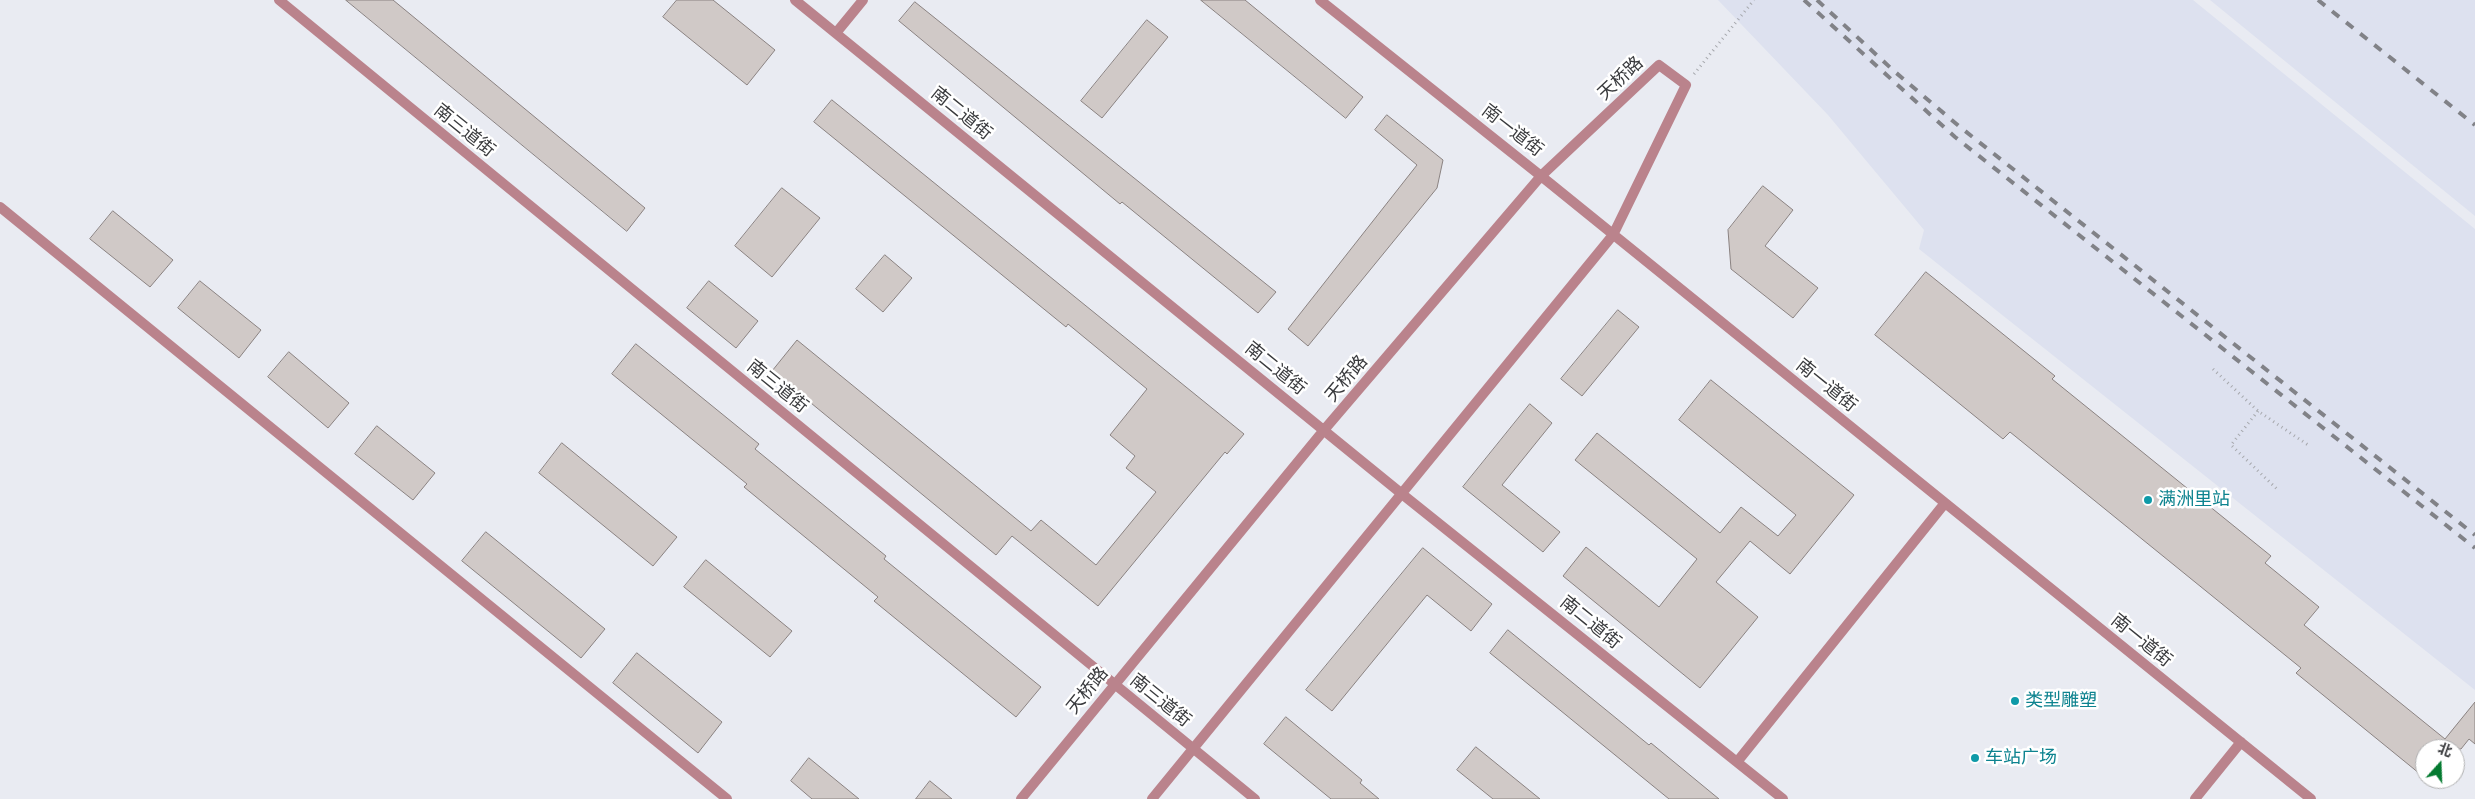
<!DOCTYPE html>
<html>
<head>
<meta charset="utf-8">
<style>
  body { margin:0 }
  #map { position:relative; width:2475px; height:799px; overflow:hidden; background:#e9ebf2; font-family:"Varela Round","Noto Sans SC",sans-serif }
  canvas { display:block }
  .north { position:absolute; left:2415px; top:739px; width:50px; height:50px; box-sizing:border-box; background:#fff; border:1px solid #b0b0b1; border-radius:50%; rotate:20deg; font-size:14px; font-weight:700; line-height:20px; text-align:center; color:#393a3d }
  .north::after { content:''; display:block; margin:auto; width:18px; height:22px; background:#047a30; clip-path:polygon(50% 0,100% 100%,50% 72%,0 100%) }
</style>
</head>
<body>
<div id="map">
<canvas width="2475" height="799"></canvas>
<div class="north">北</div>
</div>
<script>
const context = document.querySelector('canvas').getContext('2d');
context.lineJoin = 'round';
function fillPath(path, color) { context.fillStyle = color; context.fill(path, 'evenodd'); }
function stroke(path, color, width, dash) { context.strokeStyle = color; context.lineWidth = width; context.lineCap = dash ? 'butt' : 'round'; context.setLineDash(dash || []); context.stroke(path); }
function write(font, color, halo, rows, align = 'center') {
  context.font = font + ' "Varela Round","Noto Sans SC",sans-serif'; context.lineWidth = 5; context.setLineDash([]); context.textBaseline = 'middle'; context.strokeStyle = halo; context.fillStyle = color; for (const [text, x, y, turn = 0] of rows) {
    context.save(); context.translate(x, y); context.rotate((+turn || 0) * Math.PI / 180); context.textAlign = isNaN(turn) ? turn : align; if (halo) context.strokeText(text, 0, 0); context.fillText(text, 0, 0); context.restore();
  }
}
fillPath(new Path2D(`
  M1718,0H2193L2475,229V690L1919,249L1924,230L1828,115Z
  M2210,0H2475V216Z`), '#dde1ef');
const building = new Path2D(`
  M346,0H393L645,208L627,231Z
  M677,0H713L775,50L747,85L663,17Z
  M1201,0H1245L1363,97L1346,118Z
  M915,2L1276,292L1258,313L1122,202L1120,204L899,21Z
  M1147,20L1168,37L1102,118L1081,101Z
  M832,100L1244,434L1227,454L1225,452L1098,606L1012,536L996,555L772,371L797,340L1031,531L1041,520L1096,565L1156,492L1126,468L1135,456L1110,435L1147,389L1068,324L1066,327L814,122Z
  M1387,115L1443,160L1437,188L1308,346L1288,329L1417,165L1375,130Z
  M1763,186L1793,210L1765,246L1818,288L1793,318L1731,269L1728,230Z
  M782,188L820,218L772,277L735,246Z
  M113,211L173,260L150,287L90,239Z
  M885,255L912,278L883,312L856,289Z
  M1926,272L2055,376L2052,379L2271,556L2265,563L2319,607L2304,625L2445,739L2475,702V744L2469,739L2461,749H2425V778L2296,673L2301,668L2010,432L2003,439L1875,335Z
  M200,281L261,330L239,358L178,308Z
  M709,281L758,321L736,348L687,308Z
  M1618,310L1639,327L1582,396L1561,379Z
  M636,344L759,444L755,449L886,556L884,559L1041,687L1016,717L874,601L878,597L744,487L747,484L612,374Z
  M289,352L349,403L328,428L268,377Z
  M1711,380L1854,495L1790,574L1750,541L1716,582L1758,617L1700,688L1563,576L1586,547L1659,607L1697,559L1575,460L1597,433L1720,533L1741,507L1778,536L1796,515L1679,420Z
  M1530,404L1552,423L1502,485L1560,532L1543,552L1463,487Z
  M377,426L435,473L413,500L355,454Z
  M562,443L677,537L653,566L539,473Z
  M486,532L605,629L581,658L462,561Z
  M1423,548L1492,604L1471,631L1427,595L1332,711L1306,690Z
  M706,560L792,631L770,657L684,587Z
  M1508,630L1649,745L1651,743L1719,799H1669L1490,653Z
  M637,653L722,722L698,753L613,683Z
  M1286,717L1362,780L1360,783L1379,799H1331L1264,744Z
  M1476,747L1540,799H1493L1457,770Z
  M809,758L859,799H812L791,781Z
  M930,781L952,799H916Z`);
fillPath(building, '#d0c9c7');
stroke(building, '#8a8281', 1);
stroke(new Path2D(`
  M1694,74L1754,0
  M2213,369L2258,411L2308,445
  M2258,411L2231,445L2278,490`), '#a6a8ad', 3, [1, 4]);
stroke(new Path2D(`
  M279,0L1255,799
  M795,0L1402,494L1783,799
  M1320,0L1541,176L2311,799
  M836,33L863,0
  M0,207L727,799
  M1737,762L1945,503
  M1021,799L1324,430L1541,176L1659,65L1686,85L1613,235L1152,799
  M2195,799L2241,742`), '#ba838c', 10);
stroke(new Path2D(`
  M1804,0L1955,137L2475,548
  M1817,0L1894,71L1960,127L2475,535
  M2318,0L2475,125`), '#818287', 4, [9, 9]);
for (const [x, y, r, color] of [
  [2148,500,5,"#0f9aa8"],
  [2015,701,5,"#0f9aa8"],
  [1975,758,5,"#0f9aa8"]
]) { const dot = new Path2D(); dot.arc(x, y, r, 0, 2 * Math.PI); context.fillStyle = color; context.fill(dot); stroke(dot, '#fff', 2); }
write('18px', '#393a3d', '#fff', [
  ["天桥路",1621,79,-43],
  ["南二道街",961,114,39],
  ["南三道街",464,131,39],
  ["南一道街",1512,131,38],
  ["南二道街",1275,369,39],
  ["天桥路",1347,379,-50],
  ["南一道街",1826,386,39],
  ["南三道街",777,387,39],
  ["南二道街",1590,623,39],
  ["南一道街",2141,641,39],
  ["天桥路",1088,691,-51],
  ["南三道街",1160,701,39]
]);
write('18px', '#0d838f', '#fff', [
  ["满洲里站",2158,500],
  ["类型雕塑",2025,701],
  ["车站广场",1985,758]
], 'left');
</script>
</body>
</html>
